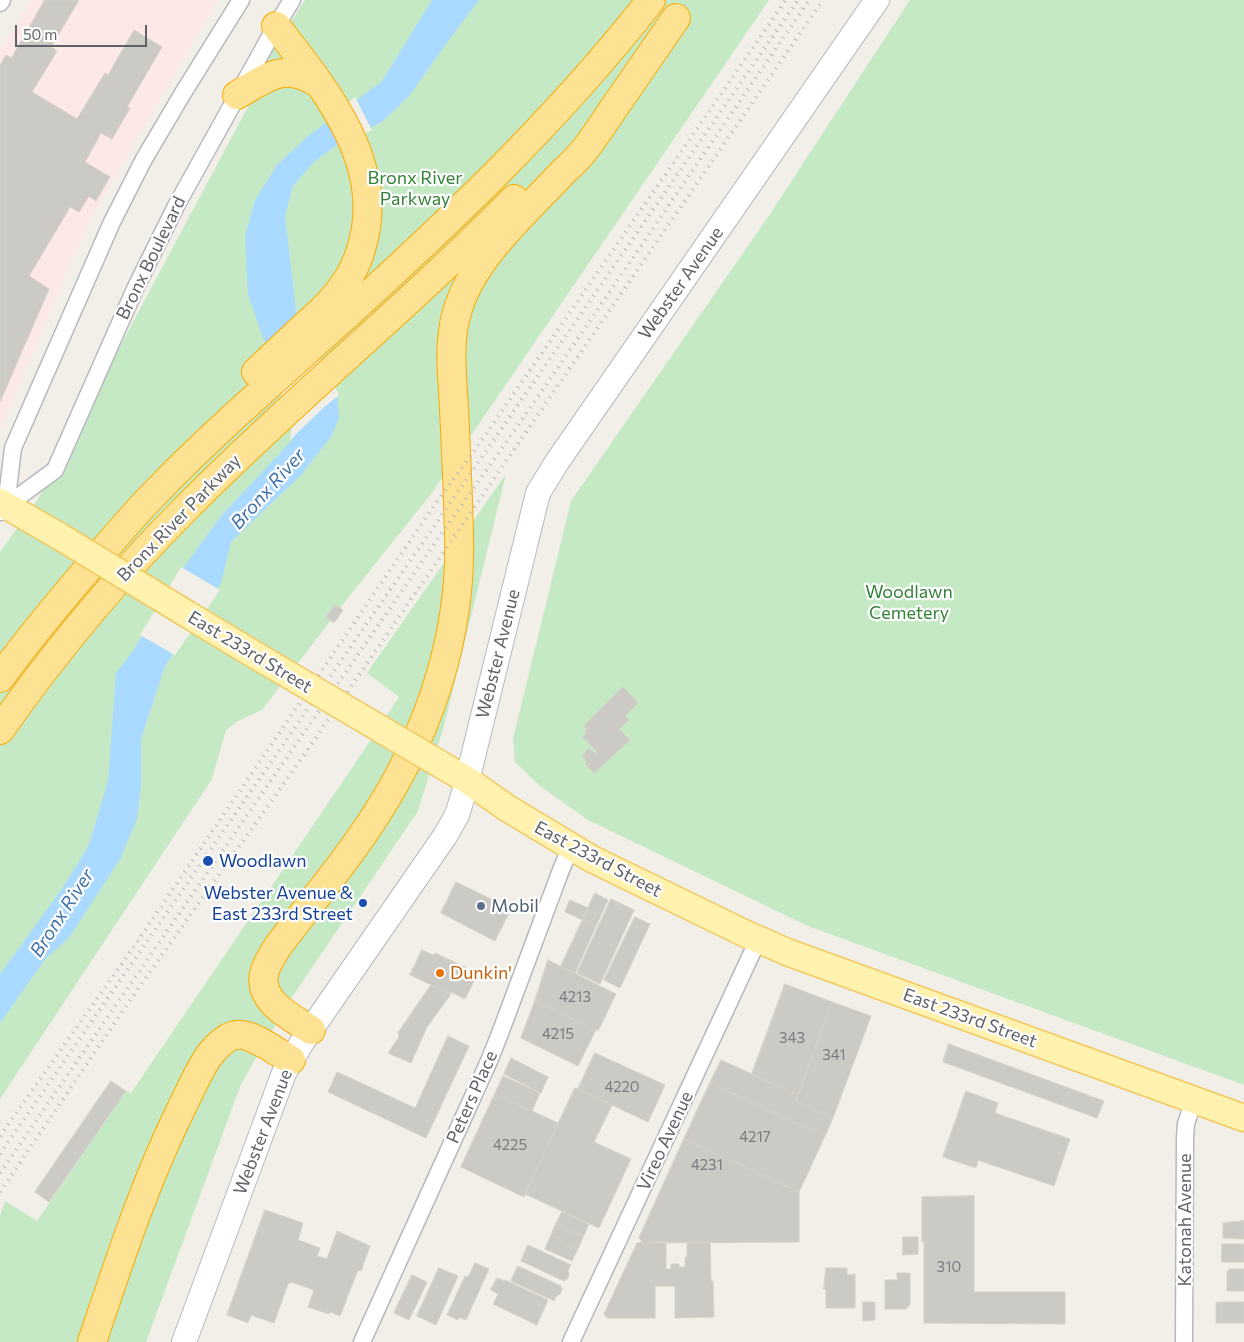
<!DOCTYPE html>
<html>
<head>
<meta charset="utf-8">
<style>
  body { margin:0 }
  #map { position:relative; width:1244px; height:1342px; overflow:hidden; background:#f1efe8; font-family:Commissioner,sans-serif }
  canvas { display:block }
  .scale { position:absolute; left:15px; top:25px; width:132px; height:22px; box-sizing:border-box; border:2px solid #5f6368; border-top:0; padding-left:6px; font-size:15px; line-height:18px; white-space:nowrap; color:#5f6368; -webkit-text-stroke:4px #fff; paint-order:stroke }
</style>
</head>
<body>
<div id="map">
<canvas width="1244" height="1342"></canvas>
<div class="scale">50 m</div>
</div>
<script>
const context = document.querySelector('canvas').getContext('2d');
context.lineJoin = 'round';
function fillPath(path, color) { context.fillStyle = color; context.fill(path, 'evenodd'); }
function stroke(path, color, width, dash) { context.strokeStyle = color; context.lineWidth = width; context.lineCap = dash ? 'butt' : 'round'; context.setLineDash(dash || []); context.stroke(path); }
function write(font, color, halo, rows, align = 'center') {
  context.font = font + ' Commissioner,sans-serif'; context.lineWidth = 4.5; context.setLineDash([]); context.textBaseline = 'middle'; context.strokeStyle = halo; context.fillStyle = color; for (const [text, x, y, turn = 0] of rows) {
    context.save(); context.translate(x, y); context.rotate((+turn || 0) * Math.PI / 180); context.textAlign = isNaN(turn) ? turn : align; if (halo) context.strokeText(text, 0, 0); context.fillText(text, 0, 0); context.restore();
  }
}
fillPath(new Path2D(`
  M31,0H218L86,227L0,431V51Z`), '#fce8e6');
fillPath(new Path2D(`
  M305,0H769L431,494L340,608L335,605L326,617L331,620L262,710L236,722L226,730L212,779L0,1099V552L40,496L249,105L266,61Z
  M910,0H1244V1085L808,926L588,820L540,786L515,762L513,739L571,501L768,217Z
  M506,474L444,726L418,811L288,1003L241,1084L146,1342H0V1216L5,1201L37,1221L126,1091L131,1093L354,765L399,697L367,673Z`), '#c5e8c5');
fillPath(new Path2D(`
  M432,0H479L451,37L409,96L382,122L337,145L314,162L293,186L285,216L297,319L337,395L339,418L331,437L301,475L231,542L221,583L165,666L141,739V785L137,819L120,859L69,938L46,958L0,1023V974L62,889L89,845L108,781L116,673L133,651L186,564L221,516L293,439L294,424L248,295L245,236L255,200L277,165L307,137L382,81Z`), '#aadaff');
fillPath(new Path2D(`
  M355,97L372,130L339,147L334,135L325,120Z
  M301,321L339,395L322,409L290,440L292,424L266,353Z
  M181,567L220,590L175,655L140,635Z`), '#f1efe8');
const building = new Path2D(`
  M45,0H79L51,47L57,51L32,92L77,119L105,73L108,75L134,30L162,47L127,107L130,108L112,139L101,133L85,162L110,177L96,201L89,196L79,212L70,207L29,276L49,289L0,402V65L6,55L11,58Z
  M335,605L343,610L334,623L326,617Z
  M623,687L638,703L625,716L629,720L619,729L630,740L594,773L585,764L587,762L582,756L589,748L595,753L597,752L583,737L587,733L585,732L587,729L584,726Z
  M456,882L511,909L495,941L441,913Z
  M595,893L608,900L596,926L583,919Z
  M611,899L634,910L600,984L577,973Z
  M570,900L588,908L583,920L565,912Z
  M635,917L650,924L620,988L604,980Z
  M583,919L596,926L575,973L561,966Z
  M422,950L433,955L435,953L467,968L466,971L476,977L465,999L451,992V994L410,975Z
  M548,960L616,994L598,1031L535,1001Z
  M785,984L832,1002L798,1095L752,1074Z
  M431,985L451,994L427,1027L411,1063L388,1053L399,1037L398,1033Z
  M535,1001L596,1030L578,1066L521,1038Z
  M832,1002L871,1016L833,1118L796,1101Z
  M448,1036L469,1046L426,1138L328,1092L337,1072L415,1108Z
  M949,1044L1104,1101L1097,1118L943,1062Z
  M595,1053L665,1085L648,1122L578,1089Z
  M511,1058L548,1077L541,1093L504,1074Z
  M721,1060L798,1095L796,1101L833,1118L825,1136L710,1083Z
  M503,1076L540,1093L532,1111L495,1094Z
  M111,1081L126,1091L49,1202L35,1192Z
  M710,1083L825,1136L799,1192L684,1139Z
  M575,1088L612,1105L594,1142L631,1159L599,1228L525,1194Z
  M966,1091L998,1103L995,1113L1070,1139L1054,1186L978,1160L976,1168L943,1157Z
  M495,1094L558,1123L524,1197L461,1167Z
  M684,1139L799,1192V1242L643,1243L639,1238Z
  M974,1196V1292H1065V1324L924,1323V1242H922V1197Z
  M265,1210L303,1223L298,1240L320,1248L317,1256L327,1259L337,1231L370,1246L361,1271L358,1270L340,1316L330,1312L329,1314L308,1307L314,1290L291,1282L288,1284L274,1323L251,1315L248,1323L227,1315Z
  M562,1212L589,1224L583,1237L556,1224Z
  M1244,1221V1239L1223,1238V1223Z
  M556,1224L583,1237L578,1249L551,1236Z
  M551,1236L578,1249L572,1261L545,1249Z
  M903,1237H918V1254L903,1255Z
  M666,1242V1269H671V1264H679V1267H685V1257H687V1242H710L711,1281H713L714,1317L675,1318V1286H655V1318H607L604,1314L637,1243Z
  M1222,1244H1244V1262H1222Z
  M528,1245L571,1265L568,1270L569,1275L567,1279L564,1281L521,1261Z
  M475,1263L489,1269L466,1320L459,1317L458,1320L447,1315L465,1276L468,1277Z
  M518,1266L561,1286L562,1290L560,1294L556,1296L554,1301L511,1281Z
  M439,1268L458,1276L436,1325L417,1316Z
  M826,1268H847V1275L855,1274V1308H826V1289H824Z
  M1229,1269H1244V1291H1227V1271H1229Z
  M897,1273H910V1304L906,1309H885V1280H897Z
  M412,1275L427,1282L409,1320L394,1313Z
  M497,1278L504,1281L505,1280L548,1300L537,1325L493,1304L498,1294L491,1290Z
  M863,1302H875V1320L863,1321Z
  M1222,1302H1244V1323H1216V1303Z`);
fillPath(building, '#cccac5');
stroke(building, '#d6d1c6', 1);
const street = new Path2D(`
  M0,3L2,0
  M6,506L13,448L112,222L144,159L183,93L241,0
  M1,512L6,506L55,470L135,289L176,206L276,26L292,0
  M362,1342L489,1061L499,1036L561,870L571,846
  M571,1342L758,940
  M1184,1342L1185,1138L1186,1124L1194,1100`);
const secondary = new Path2D(`
  M184,1342L284,1073L301,1044L445,836L457,815L465,789L538,493L557,462L877,0`);
const primary = new Path2D(`
  M0,502L59,536
  M187,614L250,652
  M428,757L467,780L507,808L592,859L744,933L787,952L1244,1118`);
const highway = new Path2D(`
  M237,95C268,77 283,62 318,83
  M256,372C273,356 289,341 306,325C318,314 331,303 340,290C351,276 359,260 363,242C385,160 323,87 276,26
  M0,678C29,638 60,601 92,564C114,538 135,513 158,490C210,436 266,388 321,338C438,233 554,124 651,0
  M0,730C56,650 120,574 189,505C294,399 410,305 514,199
  M311,1030C291,1017 255,1000 265,970C268,962 273,954 278,946C312,901 349,858 379,810C431,728 462,632 459,535C458,492 456,450 454,408C452,373 447,336 460,303C477,254 529,209 564,171C572,164 580,156 586,148C597,134 606,119 616,105C636,76 656,47 676,18
  M92,1342C119,1262 145,1181 183,1105C191,1089 201,1065 212,1052C218,1045 228,1035 237,1035C252,1033 278,1053 291,1060`);
stroke(street, '#b5b8bc', 19);
stroke(secondary, '#b6babf', 26);
stroke(primary, '#f2c960', 29);
stroke(highway, '#f9ab00', 30);
stroke(street, '#fff', 16);
stroke(secondary, '#fff', 24);
stroke(primary, '#fff2af', 26);
stroke(highway, '#fde293', 28);
stroke(new Path2D(`
  M0,1136L135,945L431,510L477,447L786,0
  M0,1154L798,0
  M0,1173L435,543L531,407L809,0
  M0,1192L135,993L304,755L823,0`), '#b6b7b8', 4, [1, 6]);
const primaryBridge = new Path2D(`
  M59,536L187,614
  M250,652L428,757`);
stroke(primaryBridge, '#f2c960', 29, []);
stroke(primaryBridge, '#fff2af', 26);
for (const [x, y, r, color] of [
  [208,861,6,"#1a4fb4"],
  [363,903,5,"#1a4fb4"],
  [481,906,5,"#5c6f8a"],
  [440,973,5,"#e8710a"]
]) { const dot = new Path2D(); dot.arc(x, y, r, 0, 2 * Math.PI); context.fillStyle = color; context.fill(dot); stroke(dot, '#fff', 2); }
write('15px', '#7a7d7f', null, [
  ["4213",575,997],
  ["4215",558,1034],
  ["343",792,1038],
  ["341",834,1055],
  ["4220",622,1087],
  ["4217",755,1137],
  ["4225",510,1145],
  ["4231",707,1165],
  ["310",949,1267]
]);
write('18px', '#348238', '#fff', [
  ["Bronx River",415,178],
  ["Parkway",415,199],
  ["Woodlawn",909,592],
  ["Cemetery",909,613]
]);
write('18px', '#5f6368', '#fff', [
  ["Bronx Boulevard",151,258,-64],
  ["Webster Avenue",681,283,-55],
  ["Bronx River Parkway",179,518,-46],
  ["East 233rd Street",250,652,31],
  ["Webster Avenue",498,654,-76],
  ["East 233rd Street",598,859,28],
  ["East 233rd Street",970,1018,20],
  ["Peters Place",472,1097,-66],
  ["Webster Avenue",263,1132,-69],
  ["Vireo Avenue",665,1141,-65],
  ["Katonah Avenue",1185,1220,-90]
]);
write('18px', '#164399', '#fff', [
  ["Woodlawn",219,861],
  ["Webster Avenue &",353,893,"right"],
  ["East 233rd Street",353,914,"right"]
], 'left');
write('18px', '#4e5e75', '#fff', [
  ["Mobil",491,906]
], 'left');
write('18px', '#c56008', '#fff', [
  ["Dunkin'",450,973]
], 'left');
write('italic 19px', '#4174aa', '#fff', [
  ["Bronx River",268,489,-48],
  ["Bronx River",62,913,-57]
]);
</script>
</body>
</html>
